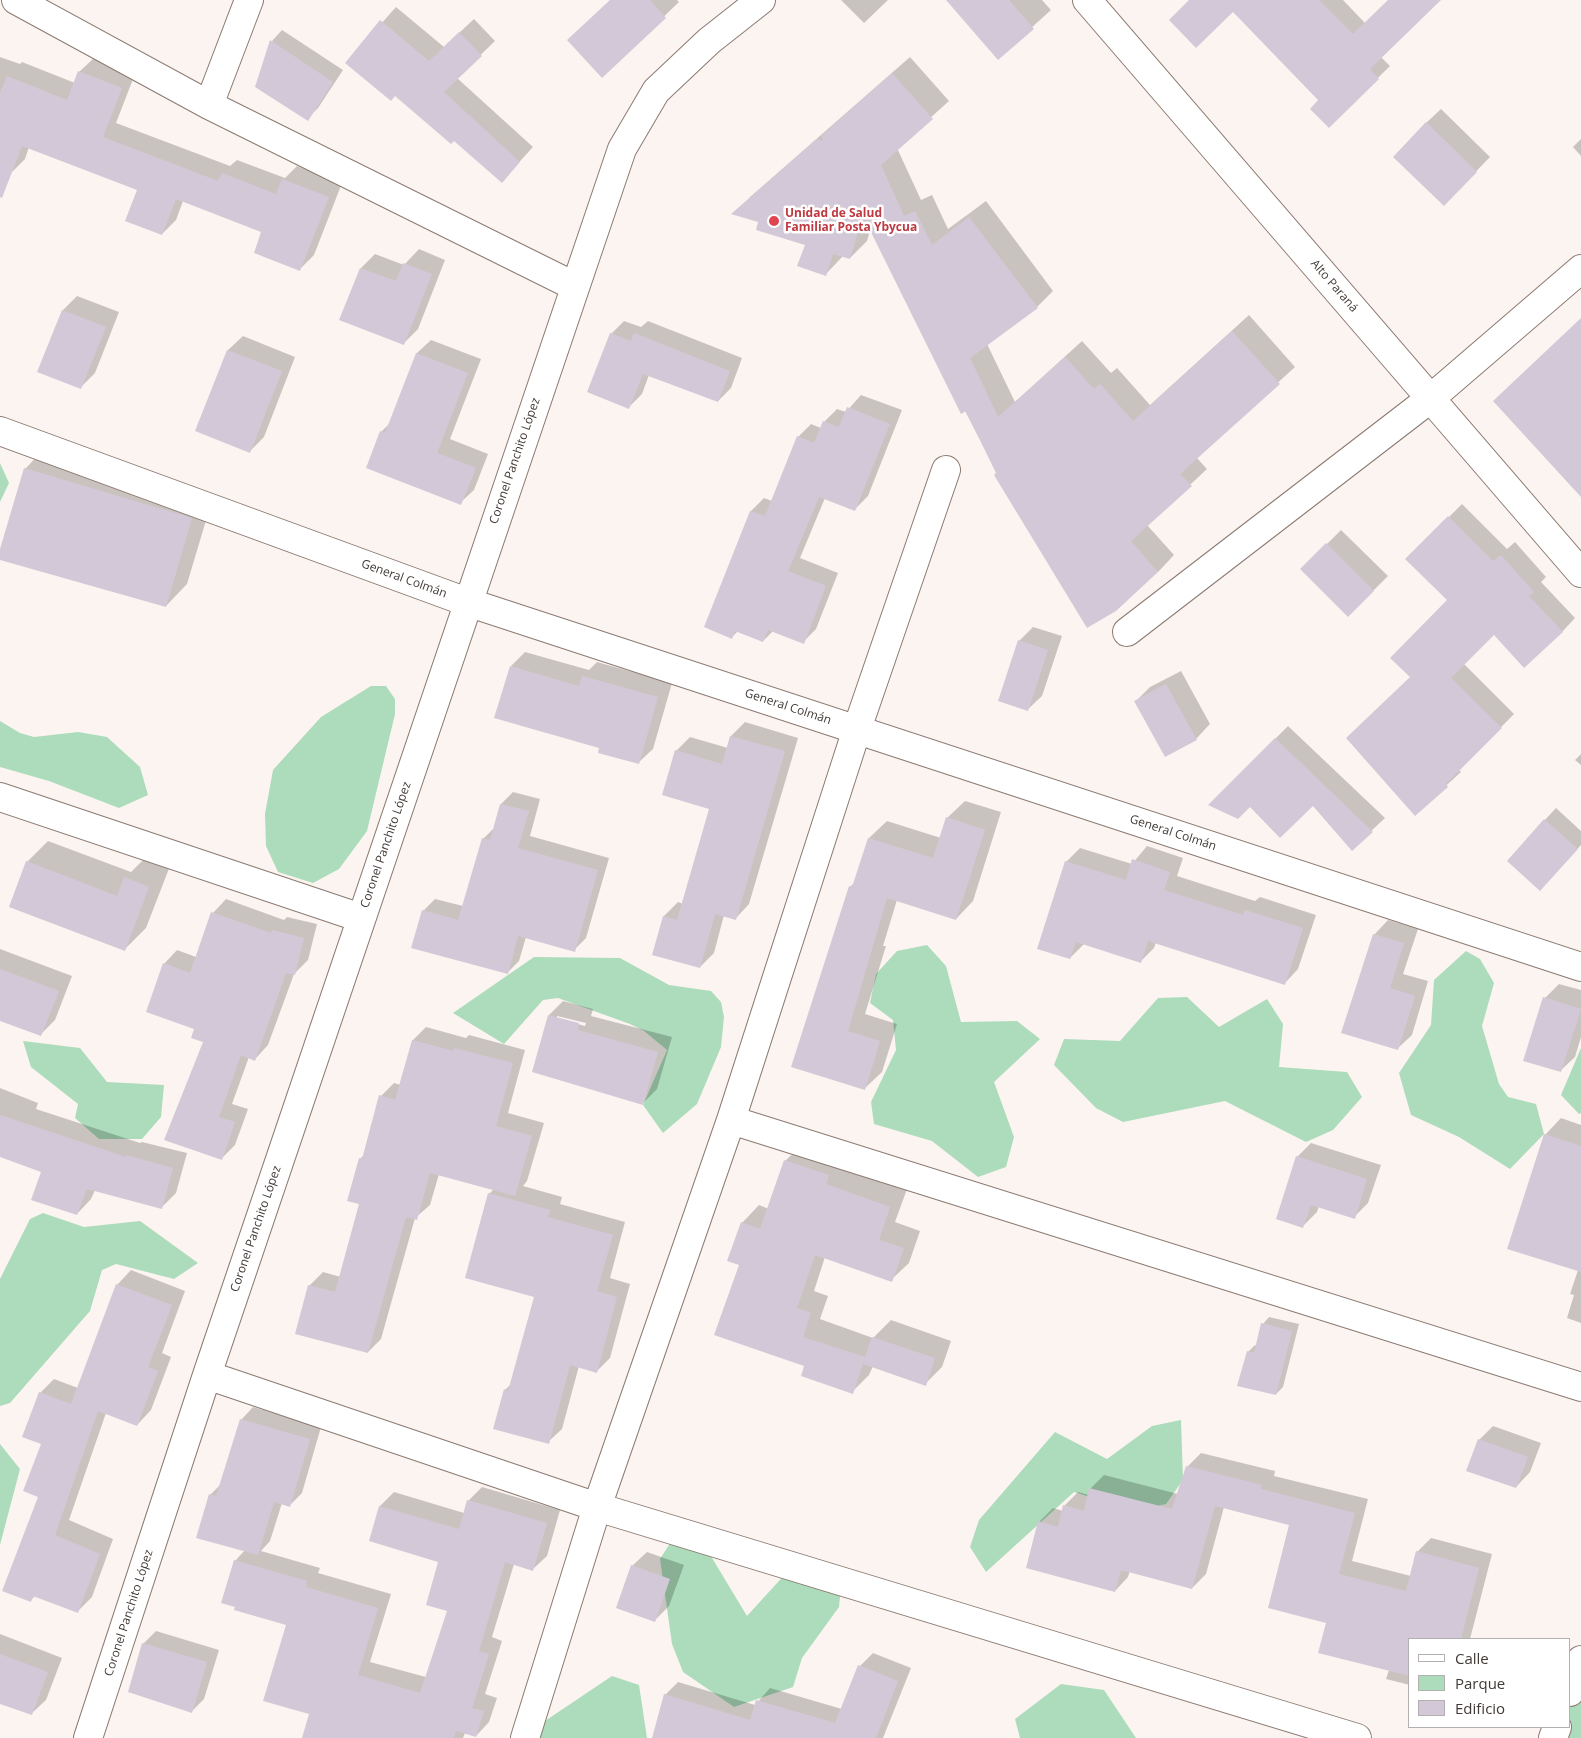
<!DOCTYPE html>
<html>
<head>
<meta charset="utf-8">
<style>
  body { margin:0 }
  #map { position:relative; width:1581px; height:1738px; overflow:hidden; background:#fcf4f0; font-family:"Open Sans",sans-serif }
  canvas { display:block }
  .legend { position:absolute; left:1408px; top:1638px; width:162px; height:90px; box-sizing:border-box; background:#fff; border:1px solid #b3b0af; margin:0; padding:6px 9px; list-style:none; font-size:15px; color:#413a36 }
  .legend li { display:flex; align-items:center; gap:10px; height:25px }
  .legend b { width:25px; border:1px solid #b3b0af }
</style>
</head>
<body>
<div id="map">
<canvas width="1581" height="1738"></canvas>
<ul class="legend">
<li><b style="height:6px;background:#fff"></b>Calle</li>
<li><b style="height:14px;background:#acdcbb"></b>Parque</li>
<li><b style="height:14px;background:#d3c8d7"></b>Edificio</li>
</ul>
</div>
<script>
const context = document.querySelector('canvas').getContext('2d');
context.lineJoin = 'round';
function fillPath(path, color) { context.fillStyle = color; context.fill(path, 'evenodd'); }
function stroke(path, color, width, dash) { context.strokeStyle = color; context.lineWidth = width; context.lineCap = dash ? 'butt' : 'round'; context.setLineDash(dash || []); context.stroke(path); }
function write(font, color, halo, rows, align = 'center') {
  context.font = font + ' "Open Sans",sans-serif'; context.lineWidth = 5; context.setLineDash([]); context.textBaseline = 'middle'; context.strokeStyle = halo; context.fillStyle = color; for (const [text, x, y, turn = 0] of rows) {
    context.save(); context.translate(x, y); context.rotate((+turn || 0) * Math.PI / 180); context.textAlign = isNaN(turn) ? turn : align; if (halo) context.strokeText(text, 0, 0); context.fillText(text, 0, 0); context.restore();
  }
}
fillPath(new Path2D(`
  M0,463L9,483L0,502Z
  M371,686H386L395,699V714L367,831L339,869L313,883L278,872L266,846L265,814L273,770L321,717Z
  M0,721L20,733L34,737L78,732L107,737L140,767L148,795L119,808L49,781L0,767Z
  M927,945L946,966L961,1022L1017,1021L1040,1039L994,1082L1014,1137L1006,1167L978,1177L932,1141L874,1124L871,1102L896,1050L893,1020L870,1003L876,974L897,951Z
  M1466,951L1480,959L1494,983L1482,1026L1499,1084L1508,1097L1536,1104L1544,1134L1510,1169L1459,1137L1411,1115L1399,1073L1431,1025L1434,980Z
  M534,957L620,958L669,985L711,991L721,1002L724,1017L721,1047L697,1104L663,1133L643,1105L667,1050L644,1031L630,1024L558,998L543,1000L504,1044L453,1013Z
  M1187,997L1219,1027L1267,999L1283,1024L1279,1067L1347,1072L1362,1097L1333,1130L1306,1142L1225,1101L1123,1122L1096,1108L1054,1065L1064,1039L1120,1041L1158,998Z
  M23,1041L80,1048L107,1082L164,1085L161,1117L142,1139H99L75,1118L78,1104L31,1067Z
  M1581,1048V1113L1579,1114L1561,1095Z
  M43,1213L84,1227L140,1221L198,1263L174,1279L116,1264L102,1270L90,1311L10,1403L0,1406V1279L30,1219Z
  M1181,1420L1183,1480L1166,1504L1134,1511L1074,1492L986,1572L970,1547L979,1520L1055,1432L1107,1459L1152,1426Z
  M0,1444L20,1469L0,1545Z
  M676,1534L703,1543L747,1616L788,1571L842,1577L839,1607L802,1658L793,1687L734,1707L683,1672L672,1644L660,1559Z
  M612,1676L639,1685L647,1738H535L539,1725Z
  M1581,1681V1738H1569L1570,1702Z
  M1061,1684L1104,1690L1136,1738H1020L1015,1719Z`), '#acdcbb');
fillPath(new Path2D(`
  M610,0H677L679,2L602,76Z
  M841,0H888L864,23Z
  M948,0H1042L1051,10L998,58Z
  M1191,0H1343L1365,23L1389,0H1439L1381,57L1390,66L1329,126L1320,100L1233,10Z
  M396,7L444,47L474,19L495,41L457,78L533,147L502,181L454,139L395,95L347,62Z
  M282,30L343,70L318,108L307,119L272,41Z
  M0,57L20,64L22,62L75,83L79,72L94,58L135,74L116,123L230,166L237,160L285,178L297,166L342,183L314,255L300,269L263,232L183,201L176,220L162,234L139,189L29,147L25,159L11,173L0,169Z
  M910,57L949,101L897,148L921,200L932,195L948,229L986,201L1053,291L1037,307L987,344L1015,402L1082,341L1111,373L1117,368L1150,405L1249,315L1295,367L1196,457L1207,469L1147,525L1174,555L1158,572L997,473L871,228L867,241L850,258L843,256L826,274L806,244L759,222L749,198Z
  M1441,109L1490,157L1458,190L1426,123Z
  M1581,139V156L1573,147Z
  M419,249L445,260L418,329L404,343L341,319L361,268L375,254L404,265Z
  M77,296L119,312L95,373L81,387L63,310Z
  M624,321L641,327L648,321L742,358L731,388L718,401L649,375L642,394L629,407L611,334Z
  M243,336L295,357L264,437L250,451L197,430L228,350Z
  M431,340L481,359L450,439L488,454L474,490L460,503L381,432L390,423L417,353Z
  M861,395L902,410L868,496L855,509L825,498L800,558L838,573L816,629L803,642L774,630L763,641L738,631L732,637L706,627L751,511L764,498L772,501L798,437L811,424L821,428L824,422L837,409L846,412Z
  M46,447L213,497L187,584L166,606L0,559L25,469Z
  M1462,504L1507,549L1515,542L1546,577L1541,582L1575,618L1562,632L1494,633L1464,664L1514,714L1459,770L1461,772L1415,814L1411,677L1448,600L1407,559Z
  M1341,530L1388,576L1348,616L1302,569Z
  M1033,627L1062,636L1042,696L1027,710L1019,641Z
  M525,652L589,670L597,662L672,683L653,749L638,763L601,747L511,666Z
  M1181,671L1210,724L1196,739L1136,701L1150,687Z
  M745,722L798,738L749,904L736,918L724,915L714,953L700,967L653,954L664,916L678,902L683,904L711,808L676,751L690,737L728,748L731,736Z
  M1288,726L1385,818L1352,849L1313,804H1210Z
  M1581,754V765L1575,760Z
  M513,792L540,799L530,836L609,858L586,938L574,950L526,937L519,961L507,973L423,911L435,899L463,906L483,839L495,827L501,804Z
  M965,801L1001,812L973,901L956,919L897,900L883,946H886L865,1014L897,1024L882,1072L864,1089L793,1066L850,887L856,881L869,838L887,821L941,838L947,818Z
  M1556,808L1581,831V845L1551,878L1508,860Z
  M48,841L131,872L146,857L170,866L146,928L125,949L27,862Z
  M1147,846L1183,858L1177,876L1255,901L1260,897L1316,915L1298,969L1285,983L1156,942L1154,948L1141,961L1085,943L1070,958L1066,862L1080,848L1132,864Z
  M226,899L284,920L287,917L317,924L308,960L294,974L268,1045L255,1059L249,1057L232,1104L248,1109L235,1145L222,1158L204,1041L164,964L177,950L196,957L213,913Z
  M1388,920L1418,929L1403,974L1428,981L1412,1035L1397,1049L1374,935Z
  M0,949L72,976L55,1020L41,1034L0,1019Z
  M1559,984L1581,990V1037L1575,1057L1560,1071L1545,998Z
  M563,1001L593,1009L591,1016L672,1037L657,1089L643,1103L549,1015ZM557,1016L586,1023L585,1026L557,1018Z
  M426,1027L466,1038L469,1035L525,1050L508,1113L544,1123L527,1181L523,1186L562,1197L560,1204L625,1222L610,1278L630,1284L610,1358L597,1371L579,1366L562,1429L548,1442L505,1390L512,1383L536,1296L489,1194L494,1189L439,1174L430,1205L415,1218L381,1339L368,1352L309,1286L323,1272L341,1277L361,1203L360,1159L364,1155L381,1096L394,1083L401,1085L413,1040Z
  M0,1088L38,1103L36,1109L140,1143L142,1142L187,1153L176,1193L161,1208L95,1190L91,1199L77,1214L42,1171L0,1156Z
  M1561,1118L1581,1125V1323L1567,1318L1574,1295L1570,1294L1578,1270L1545,1135Z
  M1311,1143L1381,1165L1368,1203L1354,1217L1319,1206L1317,1212L1303,1226L1297,1157Z
  M803,1144L907,1189L895,1222L920,1231L909,1263L891,1280L825,1257L814,1291L828,1296L820,1319L873,1338L891,1320L951,1341L942,1367L925,1384L873,1366L869,1375L852,1392L806,1366L740,1265L742,1223L759,1205L769,1209L785,1161Z
  M131,1270L185,1291L162,1353L171,1357L151,1410L137,1425L106,1413L69,1520L113,1539L92,1597L77,1612L35,1596L31,1600L42,1443L40,1393L54,1379L78,1388L117,1285Z
  M1269,1317L1299,1324L1283,1387L1276,1394L1248,1352L1255,1345L1257,1346L1263,1324Z
  M253,1407L321,1427L302,1493L290,1505L282,1503L270,1541L261,1551L320,1568L318,1573L391,1594L370,1662L426,1677L448,1610L440,1561L370,1540L380,1506L394,1492L464,1513L468,1501L482,1487L560,1510L547,1556L533,1569L514,1564L492,1637L502,1641L485,1694L497,1698L489,1722L476,1736L465,1733L463,1738H303L311,1713L288,1624L235,1561L245,1550L210,1495L221,1484L241,1420Z
  M1493,1426L1541,1443L1530,1472L1516,1487L1479,1440Z
  M1201,1453L1275,1471L1274,1476L1368,1499L1352,1561L1411,1576L1417,1552L1431,1538L1492,1554L1470,1639H1410V1685L1386,1679L1389,1670L1328,1622L1291,1524L1224,1507L1206,1574L1192,1588L1130,1571L1128,1577L1115,1591L1039,1522L1053,1508L1063,1511L1064,1506L1078,1492L1089,1495L1090,1489L1104,1475L1178,1494L1187,1467Z
  M647,1552L684,1565L669,1606L655,1620L632,1566Z
  M156,1631L219,1650L204,1699L192,1711L143,1644Z
  M0,1634L62,1658L46,1700L31,1714L0,1702Z
  M873,1653L911,1668L883,1738H672L665,1695L678,1682L755,1705L770,1688L842,1709L860,1666Z`), '#0003');
fillPath(new Path2D(`
  M610,0H650L666,18L602,78L567,40Z
  M946,0H1009L1034,29L998,60Z
  M1189,0H1319L1353,34L1388,0H1441L1370,69L1379,79L1329,128L1310,109L1318,100L1233,12L1196,48L1169,20Z
  M380,20L429,61L459,32L482,56L444,92L520,162L502,183L454,141L451,144L395,96L391,101L345,63Z
  M270,40L333,82L308,121L255,87Z
  M78,71L122,88L103,137L218,181L222,173L276,194L282,179L329,197L300,271L254,253L261,232L176,199L162,235L125,221L137,190L22,146L2,198L0,197V93L7,76L67,100Z
  M892,73L933,119L881,165L904,216L915,211L932,245L969,217L1038,308L970,358L998,417L1065,357L1094,389L1100,384L1133,421L1232,331L1280,384L1180,474L1192,486L1131,541L1158,572L1116,611L1087,628L994,475L996,473L966,411L961,414L863,216L850,259L833,254L826,276L797,266L805,245L756,230L758,222L731,214L817,139L824,141L821,136Z
  M1426,122L1477,172L1444,206L1393,157Z
  M403,263L432,274L404,345L339,320L360,268L396,281Z
  M62,310L106,327L81,389L37,372Z
  M1581,318V497L1493,401Z
  M610,333L631,341L634,333L730,371L718,402L643,374L629,409L587,392Z
  M227,350L282,371L250,453L195,431Z
  M416,353L468,373L437,453L476,468L461,505L366,468L380,431L385,433Z
  M847,407L890,424L855,511L819,497L788,571L826,586L804,644L768,630L763,642L735,631L732,639L704,627L750,511L765,516L797,436L814,443L823,421L839,427Z
  M24,468L192,518L166,607L0,560V549Z
  M1448,516L1493,561L1501,555L1534,592L1529,596L1563,632L1524,668L1494,635L1451,678L1502,728L1446,784L1448,787L1415,816L1346,738L1410,677L1390,658L1447,600L1405,559Z
  M1326,543L1374,591L1348,617L1300,569Z
  M1018,640L1048,650L1028,711L998,701Z
  M510,666L579,686L582,676L658,697L639,764L598,753L599,748L494,718Z
  M1166,684L1197,740L1165,757L1134,701Z
  M730,736L785,751L736,920L715,914L700,968L652,955L663,916L677,920L709,809L662,795L675,750L722,764Z
  M1275,738L1373,832L1352,851L1313,806L1280,838L1250,807L1238,819L1208,805Z
  M500,804L529,811L518,848L598,870L575,952L518,936L508,974L411,948L422,910L458,920L482,838L490,840Z
  M946,817L985,830L956,920L887,898L848,1031L880,1041L865,1090L791,1067L849,886L852,887L868,838L933,858Z
  M1544,819L1578,849L1540,891L1507,861Z
  M1132,859L1170,872L1164,890L1243,915L1245,910L1303,928L1285,985L1148,941L1141,963L1076,942L1070,959L1037,949L1065,861L1126,880Z
  M26,861L117,896L124,877L149,887L125,951L9,907Z
  M211,912L271,933L272,930L304,938L295,975L286,973L255,1061L241,1055L219,1117L235,1122L222,1160L164,1140L203,1042L191,1038L194,1029L146,1012L163,963L190,973Z
  M1373,934L1404,943L1390,988L1415,996L1398,1050L1341,1033Z
  M0,969L59,991L41,1036L0,1021Z
  M1543,997L1581,1009L1561,1072L1523,1061Z
  M548,1015L579,1023L578,1030L658,1052L643,1105L532,1072Z
  M412,1040L454,1051V1048L513,1063L496,1126L532,1136L515,1196L430,1173L417,1220L406,1217L368,1353L295,1334L308,1285L335,1292L359,1204L347,1201L359,1158L362,1159L379,1095L395,1100Z
  M0,1115L126,1157V1155L173,1168L162,1209L87,1189L77,1215L31,1200L41,1172L0,1157Z
  M1544,1134L1581,1146V1272L1507,1249Z
  M1296,1156L1367,1179L1355,1219L1311,1205L1303,1228L1276,1219Z
  M784,1160L829,1175L826,1184L890,1207L879,1240L904,1248L892,1282L815,1255L797,1308L811,1313L803,1337L865,1357L872,1337L935,1358L926,1386L863,1364L853,1394L801,1376L804,1366L714,1335L739,1265L727,1261L741,1222L760,1229Z
  M488,1193L550,1210L548,1217L613,1235L597,1291L617,1297L597,1373L570,1365L549,1444L493,1429L504,1389L508,1391L534,1297L465,1278Z
  M116,1284L172,1305L148,1367L158,1371L137,1426L98,1411L55,1535L100,1554L78,1613L33,1596L31,1602L2,1591L38,1497L23,1491L41,1444L22,1437L39,1392L71,1404Z
  M1261,1323L1292,1331L1276,1395L1237,1386L1247,1351L1254,1353Z
  M240,1419L310,1439L290,1507L274,1502L258,1555L196,1538L209,1494L216,1496Z
  M1478,1439L1528,1457L1516,1488L1466,1471Z
  M1186,1466L1262,1485L1261,1489L1355,1513L1339,1574L1406,1591L1416,1551L1479,1568L1461,1639H1410V1676L1318,1653L1326,1623L1268,1608L1289,1525L1215,1506L1192,1589L1121,1570L1115,1592L1026,1568L1038,1521L1058,1527L1063,1505L1084,1511L1089,1488L1172,1509Z
  M467,1500L547,1523L533,1571L505,1562L479,1651L489,1654L472,1708L484,1711L476,1737L456,1731L454,1738H302L309,1714L263,1701L286,1625L234,1610L235,1607L221,1603L234,1560L307,1581L306,1587L378,1608L358,1675L420,1693L447,1611L426,1605L438,1562L369,1541L379,1506L459,1529Z
  M631,1565L670,1579L655,1622L616,1608Z
  M142,1643L207,1662L192,1713L128,1692Z
  M0,1654L48,1672L32,1715L0,1704Z
  M858,1665L898,1681L876,1738H652L664,1694L750,1720L756,1700L835,1723Z`), '#d3c8d7');
const minor = new Path2D(`
  M16,0L209,105L574,286
  M1087,0L1581,573
  M209,105L249,0
  M0,431L467,602L1581,967
  M1127,632L1431,398L1581,269
  M0,797L361,918
  M731,1120L1581,1387
  M207,1375L597,1507L1357,1738
  M1570,1692L1581,1660
  M88,1738L207,1375L622,149L656,91L709,41L761,0
  M525,1738L597,1507L731,1120L857,729L946,470
  M1553,1738L1557,1727`);
stroke(minor, '#8b7a71', 30);
stroke(minor, '#fff', 28);
for (const [x, y, r, color] of [
  [774,221,6,"#e0444e"]
]) { const dot = new Path2D(); dot.arc(x, y, r, 0, 2 * Math.PI); context.fillStyle = color; context.fill(dot); stroke(dot, '#fff', 2); }
write('bold 12px', '#be3a42', '#fff', [
  ["Unidad de Salud",785,214],
  ["Familiar Posta Ybycua",785,228]
], 'left');
write('12px', '#413a36', '#fff', [
  ["Alto Paraná",1334,286,49],
  ["Coronel Panchito López",515,461,-71],
  ["General Colmán",404,579,20],
  ["General Colmán",788,707,18],
  ["General Colmán",1173,833,18],
  ["Coronel Panchito López",386,845,-71],
  ["Coronel Panchito López",256,1229,-71],
  ["Coronel Panchito López",129,1613,-72]
]);
</script>
</body>
</html>
